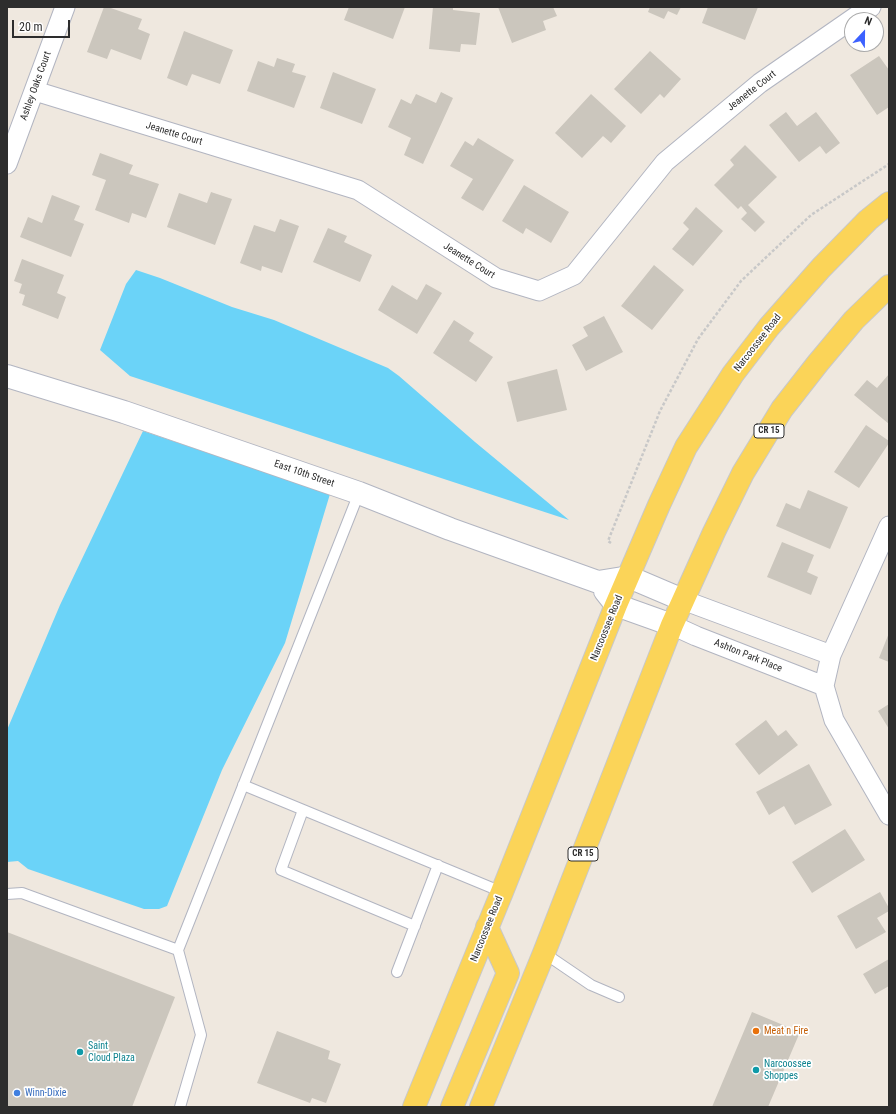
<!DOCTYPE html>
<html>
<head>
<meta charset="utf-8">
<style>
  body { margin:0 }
  #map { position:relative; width:896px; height:1114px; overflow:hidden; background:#efe8df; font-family:"Roboto Condensed",sans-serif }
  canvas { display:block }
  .frame { position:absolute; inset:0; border:8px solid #2d2d2d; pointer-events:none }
  .north { position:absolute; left:844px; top:12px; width:40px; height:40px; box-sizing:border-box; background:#fff; border:1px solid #ababab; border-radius:50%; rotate:22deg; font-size:11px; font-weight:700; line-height:16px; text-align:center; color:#2d2d2d }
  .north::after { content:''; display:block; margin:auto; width:14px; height:18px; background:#3c61ff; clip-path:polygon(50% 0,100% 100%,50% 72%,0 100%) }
  .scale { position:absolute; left:12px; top:20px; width:58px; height:18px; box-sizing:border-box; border:2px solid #2d2d2d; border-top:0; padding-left:5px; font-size:12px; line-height:14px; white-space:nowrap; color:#2d2d2d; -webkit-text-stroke:3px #fff; paint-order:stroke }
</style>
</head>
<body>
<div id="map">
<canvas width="896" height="1114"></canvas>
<div class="frame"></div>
<div class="north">N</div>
<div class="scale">20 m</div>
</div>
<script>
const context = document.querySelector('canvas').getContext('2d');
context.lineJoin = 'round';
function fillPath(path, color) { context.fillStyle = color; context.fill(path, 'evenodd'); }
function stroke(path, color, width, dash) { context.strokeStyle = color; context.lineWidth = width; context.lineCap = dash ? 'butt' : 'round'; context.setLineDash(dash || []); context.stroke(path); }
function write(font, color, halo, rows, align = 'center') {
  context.font = font + ' "Roboto Condensed",sans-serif'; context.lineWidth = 3.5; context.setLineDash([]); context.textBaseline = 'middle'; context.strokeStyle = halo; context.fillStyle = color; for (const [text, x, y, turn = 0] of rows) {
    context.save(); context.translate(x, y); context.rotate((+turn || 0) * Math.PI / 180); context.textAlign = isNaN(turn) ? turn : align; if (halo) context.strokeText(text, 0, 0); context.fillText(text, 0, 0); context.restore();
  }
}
fillPath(new Path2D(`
  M136,270L160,278L232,307L274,320L388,368L399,376L475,442L569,520L130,376L100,350L126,284Z
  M143,431L330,494L285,643L222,770L167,906L159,909H144L28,869L18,861L7,862V730L60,605Z`), '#6bd3f8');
fillPath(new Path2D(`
  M104,7H108L142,19L138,29L150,34L141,60L111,49L107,59L87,52Z
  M349,7H405L393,39L344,20Z
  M433,7H453V10L480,13L476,45L461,44L460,52L429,49Z
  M498,7H553L557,16L543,21L546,30L512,43Z
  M650,7H681L677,15L668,11L664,19L648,12Z
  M708,7H758L745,40L702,23Z
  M184,31L233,50L220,84L192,74L187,86L167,78Z
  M650,51L681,79L664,98L660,94L641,114L614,89Z
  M879,56L889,70V107L877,115L850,75Z
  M277,58L295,64L292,72L306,76L294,108L247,91L258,61L274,67Z
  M333,72L376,89L362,124L320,108Z
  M441,92L453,98L423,164L404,155L411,138L388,127L401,99L411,104L416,94L436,103Z
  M591,94L626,126L611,143L603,136L582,158L555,133Z
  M786,112L797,126L816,112L840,143L826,154L820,146L799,162L769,125Z
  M478,138L514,160L483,211L461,198L473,179L450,166L465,141L473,146Z
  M745,145L777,177L748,205L765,222L755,232L741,219L747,213L741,206L738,209L714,185L734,165L730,160Z
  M100,153L133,165L129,174L159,184L146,218L132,213L129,223L95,210L106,180L92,175Z
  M524,185L569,212L551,243L526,228L523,234L502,221Z
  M211,192L232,199L215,245L167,227L179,193L207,203Z
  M52,195L80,206L74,220L84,224L71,257L20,237L28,217L42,223Z
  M696,207L723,231L693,266L672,249L689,229L683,223Z
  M280,219L299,226L282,273L262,266L261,271L240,263L254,225L275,232Z
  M328,228L347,236L344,242L372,255L360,282L313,262Z
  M22,259L64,275L57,293L66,297L58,319L22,305L25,295L19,293L22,284L14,281Z
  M654,265L684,290L652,330L621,306Z
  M426,284L442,293L417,334L378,310L392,285L417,300Z
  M604,316L623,352L586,371L572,345L588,336L583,327Z
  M454,320L474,333L469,341L493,357L476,382L433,353Z
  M557,369L567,410L517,422L507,382Z
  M889,374V424L854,395L867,380L877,388Z
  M866,425L889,441V443L859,488L834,472Z
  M808,490L848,507L830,549L776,526L786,503L800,509Z
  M782,542L814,555L807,572L818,577L811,595L767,577Z
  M889,633V662L879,658Z
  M889,704V729L878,711Z
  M766,720L778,736L786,730L798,745L759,775L735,744Z
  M809,764L832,805L795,825L784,806L769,815L756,792Z
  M845,829L865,860L812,893L792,862Z
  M880,892L889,908V911L877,918L886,932L856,949L837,916Z
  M7,932L175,997L132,1107H7Z
  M889,959V986L875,994L863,974Z
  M752,1012L800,1032L768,1107H712Z
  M277,1031L330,1051L328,1059L341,1064L326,1103L312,1098L310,1103L257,1083Z`), '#cbc6bd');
const service = new Path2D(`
  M243,785L502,892
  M303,810L281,870L415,926
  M7,894L22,893L178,950
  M544,953L591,985L619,997
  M397,972L438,865
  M180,1107L201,1035L178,950L359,493`);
const minor = new Path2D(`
  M35,91L358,190L496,278L539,291L574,275L665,162L760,83L861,13L871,7
  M7,164L65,7
  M889,526L831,655L824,686L834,720L889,815
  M683,600L831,655
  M672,625L696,636L824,686`);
const tertiary = new Path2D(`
  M7,376L124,412L359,493L450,529L598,582L629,577L683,600
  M605,591L616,605L672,625`);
const primary = new Path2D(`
  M414,1107L502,892L616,605L659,505L686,447L733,374L769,327L821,268L868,220L889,203
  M452,1107L508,973L487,927
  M481,1107L544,953L672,625L714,532L743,473L782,409L818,363L854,320L889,286`);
stroke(service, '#b2b5c1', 12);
stroke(minor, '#b2b5c1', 21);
stroke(tertiary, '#b2b5c1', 24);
stroke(primary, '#c8c8c8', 24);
stroke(new Path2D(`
  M611,543L608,541L660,411L698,339L741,281L811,215L889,164`), '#c8c8c8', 2.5, [3, 2]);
stroke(service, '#fff', 10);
stroke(minor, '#fff', 19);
stroke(tertiary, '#fff', 22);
stroke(primary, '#fbd458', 22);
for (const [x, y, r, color] of [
  [756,1031,4,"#e8710a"],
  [80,1052,4,"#0f9aa8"],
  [756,1070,4,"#0f9aa8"],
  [17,1093,4,"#3f7fe0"]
]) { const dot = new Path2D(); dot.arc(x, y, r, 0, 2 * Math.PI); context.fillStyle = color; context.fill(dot); stroke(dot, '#fff', 1.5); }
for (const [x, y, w] of [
  [769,431,30],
  [583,854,30]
]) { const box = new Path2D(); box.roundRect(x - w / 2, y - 7, w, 14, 3); context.fillStyle = '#fff'; context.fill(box); stroke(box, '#2d2d2d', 1); }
write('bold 9px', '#2d2d2d', null, [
  ["CR 15",769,431],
  ["CR 15",583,854]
]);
write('10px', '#2d2d2d', '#fff', [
  ["Ashley Oaks Court",36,86,-70],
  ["Jeanette Court",752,91,-38],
  ["Jeanette Court",174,134,17],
  ["Jeanette Court",469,261,32],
  ["Narcoossee Road",758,343,-52],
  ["East 10th Street",304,474,19],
  ["Narcoossee Road",607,628,-68],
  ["Ashton Park Place",748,656,22],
  ["Narcoossee Road",487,929,-68]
]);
write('10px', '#c56008', '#fff', [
  ["Meat n Fire",764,1031]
], 'left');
write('10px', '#0d838f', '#fff', [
  ["Saint",88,1046],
  ["Cloud Plaza",88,1058],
  ["Narcoossee",764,1064],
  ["Shoppes",764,1076]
], 'left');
write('10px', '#366cbe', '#fff', [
  ["Winn-Dixie",25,1093]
], 'left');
</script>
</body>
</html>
